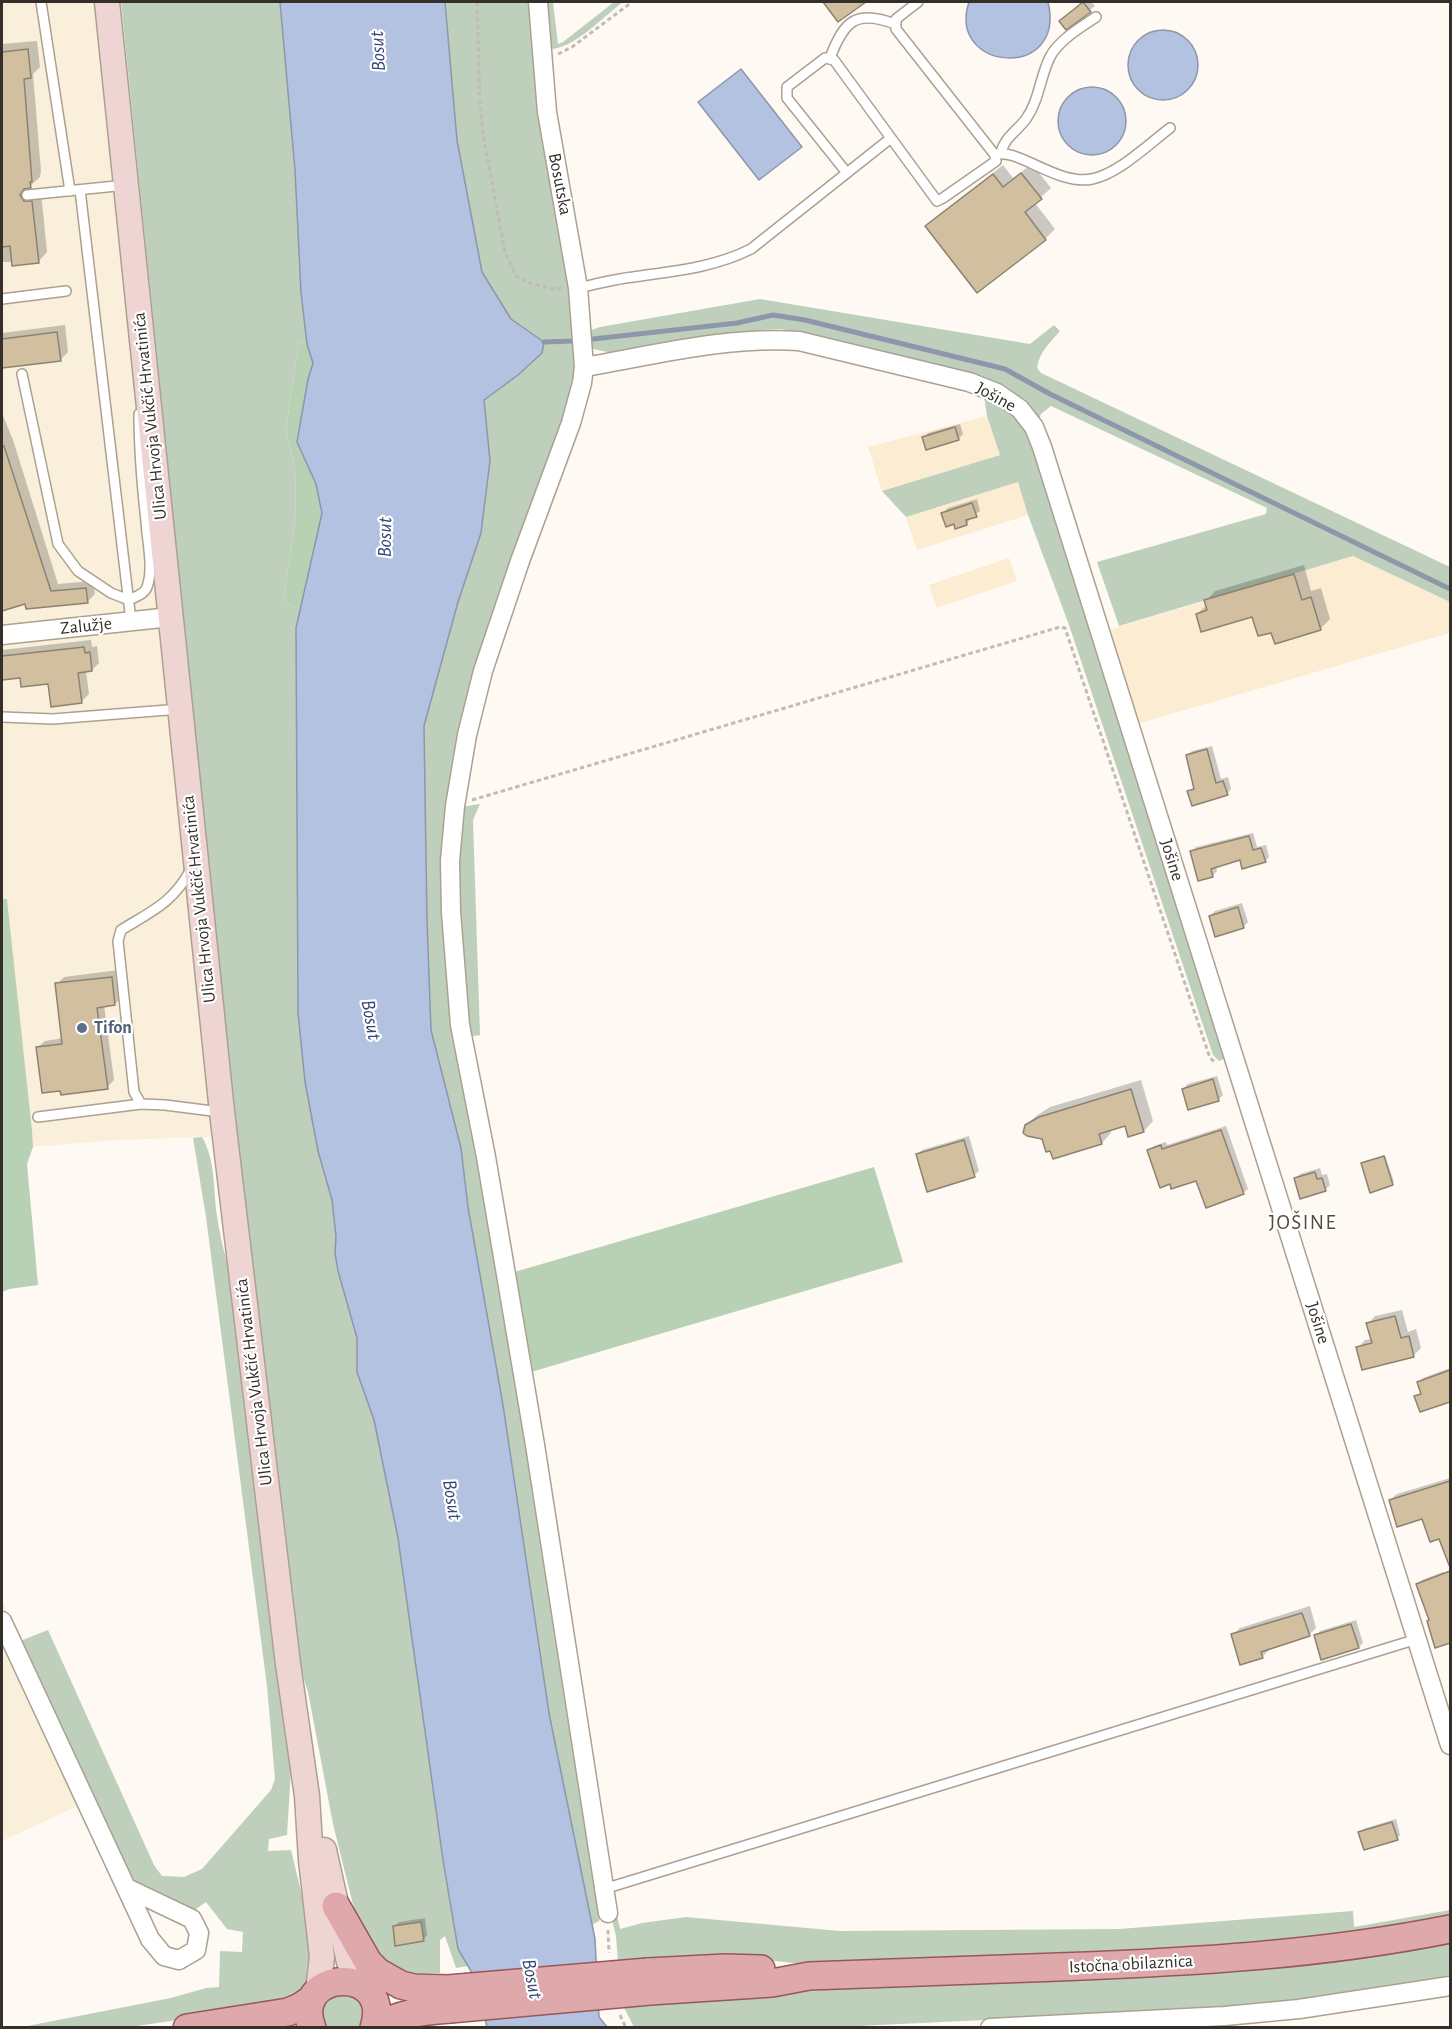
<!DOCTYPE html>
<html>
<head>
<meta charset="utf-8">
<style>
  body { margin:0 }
  #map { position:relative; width:1452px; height:2029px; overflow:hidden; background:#fef9f2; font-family:"Alegreya Sans",sans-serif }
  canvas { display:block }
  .frame { position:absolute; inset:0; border:3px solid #343029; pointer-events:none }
</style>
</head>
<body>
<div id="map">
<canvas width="1452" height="2029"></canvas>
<div class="frame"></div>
</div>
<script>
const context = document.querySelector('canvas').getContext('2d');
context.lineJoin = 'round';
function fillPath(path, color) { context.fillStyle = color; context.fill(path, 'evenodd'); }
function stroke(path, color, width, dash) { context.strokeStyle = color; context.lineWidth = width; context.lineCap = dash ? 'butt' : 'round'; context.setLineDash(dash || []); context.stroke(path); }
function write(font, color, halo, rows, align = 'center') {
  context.font = font + ' "Alegreya Sans",sans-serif'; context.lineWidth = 4.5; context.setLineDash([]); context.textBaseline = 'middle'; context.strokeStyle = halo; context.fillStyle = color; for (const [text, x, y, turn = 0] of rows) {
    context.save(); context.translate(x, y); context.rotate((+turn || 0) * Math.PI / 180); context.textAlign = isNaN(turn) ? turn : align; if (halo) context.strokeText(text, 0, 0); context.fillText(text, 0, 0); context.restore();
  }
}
fillPath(new Path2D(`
  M2,2H121L236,1136L116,1140L33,1147L7,899H2Z
  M2,1600L93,1799L2,1841Z`), '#f9efda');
fillPath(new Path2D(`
  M987,416L1000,455L882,491L868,447Z
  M1018,482L1028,515L917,550L906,517Z
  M1354,556L1450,602V633L1133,725L1105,631Z
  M1009,558L1017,581L937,608L929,585Z`), '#fbecd2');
fillPath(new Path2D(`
  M121,2H280L295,170L301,293L307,344L299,342L286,429L295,469L296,516L284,597L286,603L301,609L296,628V665L298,1013L305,1082L318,1151L332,1200L336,1236L335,1253L357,1338V1372L374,1420L398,1538L443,1860L458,1949L468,1966L456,1968L445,1936L440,1940V1973H404L403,1976L362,1941L333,1824L308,1692L298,1660L236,1136Z
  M445,2H530L571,274L576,353L575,369L569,404L483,642L444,911L602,1913L599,1921L592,1925L549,1713L503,1405L468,1207L461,1148L431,1030L427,920L424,726L458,602L481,533L490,461L484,400L518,375L542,353L544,342L511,319L482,272L457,140Z
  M544,2H553L558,44L563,42L614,2H623C604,16 574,49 550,49Z
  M760,299L1030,344L1054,325L1060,331C1050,343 1039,352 1037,368L1041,373L1450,567V602L1353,556L1119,626L1097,562L1266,514L1267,508L1051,406L1041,414L1039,420L1016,396L818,336L781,329L761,330L612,353L593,349L589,331L600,327Z
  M984,396L1017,414L1036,449L1097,653L1225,1056L1224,1059L1219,1061L1213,1055L1069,625L1028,515L1018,482L906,517L882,491L1000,455L987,416Z
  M480,804L473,820L480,1035L468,1037L455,886L461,807Z
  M202,1137C216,1161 213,1190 217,1216C220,1237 225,1256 231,1276L291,1770L287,1835L269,1839L268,1851L291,1850L310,1929L311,1967L308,1981L303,1991L296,1997L260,2008L130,2027L17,2028L171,1998L206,1988L219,1987L220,1951L242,1952L243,1932L227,1929L206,1902L193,1911L138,1885L132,1878L20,1641L48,1630L154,1865L162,1876L184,1877L202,1869L271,1790L275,1779L267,1686L206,1217L193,1138Z
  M612,1892L620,1929L642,1923L686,1917L840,1931L1119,1929L1353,1911L1354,1927L1450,1910V1917L1389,1928L1236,1946L841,1965L793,1963L748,1958L767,1993L1236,1969L1450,1940V1979L1318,1999L1194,2010L837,2027H634L621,2002L616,1936L612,1920Z
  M336,1993L357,1997L365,2010L360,2027H325C322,2008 319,2005 336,1993Z`), '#bed0bb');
fillPath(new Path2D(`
  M299,342L307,344L313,363L308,379L297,442L316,484L322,513L301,609L286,603L284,597L296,516L295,469L286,429Z
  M2,899H7L32,1131L33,1147L27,1164L38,1285L9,1289L2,1292Z
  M874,1167L903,1262L531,1372L511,1273Z`), '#b8d0b4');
const water = new Path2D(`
  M280,2H445L457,140L482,272L511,319L544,342L542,353L518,375L484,400L490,461L481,533L458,602L424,726L427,920L431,1030L461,1148L468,1207L503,1405L549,1713L595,1939L599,2017L607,2027H487L475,1978L458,1949L443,1860L398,1538L374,1420L357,1372V1338L338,1271L335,1253L336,1236L332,1200L318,1151L305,1082L298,1013L296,628L322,513L316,484L297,442L308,379L313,363L307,344L301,293L295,170Z
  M969,2H1048C1067,81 946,72 969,2Z
  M1128 65a35 35 0 1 1 70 0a35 35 0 1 1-70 0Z
  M741,69L802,147L759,180L698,102Z
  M1058 121a34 34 0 1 1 68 0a34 34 0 1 1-68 0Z`);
fillPath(water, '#b3c2e1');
stroke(water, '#8d96aa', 1.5);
fillPath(new Path2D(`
  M1084,2H1091L1095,6L1066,28L1065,16Z
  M37,41L40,67L33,74L41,171L40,177L30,186L33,192H41L47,252L38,262H2V44Z
  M1032,164L1051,188L1035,203L1055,229L1045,239L977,291L927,226L937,216L1003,165L1013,178Z
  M65,325L68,352L60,360L2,367V333Z
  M2,413L13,440L58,584L93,581L95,594L87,602H26L2,610Z
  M960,424L963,434L958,439L924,437L928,433Z
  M977,499L980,511L971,517L967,524L955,522L943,513L948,508Z
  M1304,565L1311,591L1321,588L1330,619L1320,629L1272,631L1253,615L1197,614L1207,605L1206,601L1215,591Z
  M91,640L92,647L97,646L99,663L92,670L86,671L89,694L81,702L50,683L22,677L2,679V650Z
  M1212,746L1221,779L1228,777L1231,789L1227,794L1189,792L1195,786L1187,755L1192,751Z
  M1253,833L1257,847L1266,845L1269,857L1265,861L1241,859L1216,866L1217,871L1212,876L1191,852L1196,847Z
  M1242,903L1248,922L1243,927L1210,916L1215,911Z
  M119,970L122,997L115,1004L104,1005L114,1080L107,1087L37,1048L45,1041L63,1038L57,984L64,977Z
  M1217,1076L1223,1095L1219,1099L1189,1108L1183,1089L1188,1084Z
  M1141,1080L1153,1121L1144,1131L1126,1124L1110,1129L1111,1133L1102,1143L1043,1138L1026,1126L1036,1116L1050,1107Z
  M1226,1126L1248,1189L1243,1193L1197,1179L1149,1150L1154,1146L1166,1142L1167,1145Z
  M969,1136L979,1171L974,1175L918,1154L922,1150Z
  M1385,1155L1394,1182L1371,1191L1363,1163Z
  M1320,1168L1322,1175L1327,1174L1330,1185L1325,1190L1296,1178L1300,1174Z
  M1402,1310L1408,1332L1416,1329L1421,1348L1414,1355L1358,1348L1365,1340L1372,1339L1368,1324L1375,1316Z
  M1450,1368V1400L1421,1410L1416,1396L1421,1392L1418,1383L1423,1378Z
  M1450,1478V1564L1440,1537L1423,1517L1390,1500L1397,1494Z
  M1443,1572L1450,1593V1641L1436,1646L1430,1620L1418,1584L1422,1580Z
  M1310,1606L1316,1628L1309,1635L1268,1648L1269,1650L1262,1657L1233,1635L1240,1628Z
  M1356,1620L1363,1643L1358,1647L1316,1636L1320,1631Z
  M1396,1819L1400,1835L1397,1839L1360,1832L1363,1829Z
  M425,1918L427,1935L423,1940L394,1926L399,1922Z`), '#0003');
stroke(new Path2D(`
  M593,339L737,323L773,315L805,320L1005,369L1050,394L1450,589
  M544,342L573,341`), '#8d96aa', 5);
const building = new Path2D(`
  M823,2H866L838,22Z
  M1083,2L1091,12L1066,30L1059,21Z
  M28,49L31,78L24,79L32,182H30L31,188L24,189L20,195L24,201H32L39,263L12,266L10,246L2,247V52Z
  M1021,173L1042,199L1025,212L1046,240L977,293L925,226L993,174L1003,187Z
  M57,332L61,361L2,368V339Z
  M955,427L959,440L926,450L922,437Z
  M2,446H4L51,591L86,588L88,603L26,609L25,604L2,611Z
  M972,503L977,517L966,520L967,525L955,529L954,524L946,527L941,513Z
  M1294,574L1302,600L1311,597L1321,630L1275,644L1271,633L1258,636L1252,617L1201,632L1196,614L1207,610L1204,600Z
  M84,647L85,653L90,652L92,671L78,673L82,703L51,707L48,684L21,687L20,678L2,680V656Z
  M1207,749L1216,783L1223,781L1228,795L1192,806L1187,791L1194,789L1186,755Z
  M1249,836L1253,850L1261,848L1266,862L1242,869L1240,860L1211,869L1213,877L1198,881L1190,851Z
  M1238,907L1244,928L1215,937L1209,916Z
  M112,977L115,1005L97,1008L108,1089L61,1095L60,1091L42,1093L36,1047L62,1044L55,983Z
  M1213,1079L1219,1101L1188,1110L1182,1089Z
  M1131,1089L1144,1132L1128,1137L1125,1126L1099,1134L1102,1144L1053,1159L1050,1151L1046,1152L1042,1139L1027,1136L1023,1133L1025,1125L1039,1117Z
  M1221,1130L1244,1194L1206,1208L1196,1181L1171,1189L1170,1184L1160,1188L1147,1150L1161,1145L1162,1149Z
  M964,1140L975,1177L927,1192L916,1154Z
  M1384,1156L1393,1185L1370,1193L1361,1163Z
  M1315,1172L1317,1179L1322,1178L1326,1191L1300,1199L1294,1178Z
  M1395,1316L1401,1338L1409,1336L1414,1357L1362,1370L1356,1347L1372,1343L1366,1323Z
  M1450,1370V1402L1420,1412L1414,1396L1421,1394L1417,1382Z
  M1450,1481V1565H1449L1439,1539L1430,1542L1422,1519L1397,1527L1389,1500Z
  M1450,1571V1643L1435,1648L1427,1621L1429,1620L1416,1584Z
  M1302,1613L1310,1636L1261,1652L1263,1658L1240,1665L1231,1634Z
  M1351,1624L1359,1648L1321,1660L1314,1635Z
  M1392,1822L1398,1840L1364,1850L1358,1832Z
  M421,1922L424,1941L395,1946L393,1926Z`);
fillPath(building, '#d1bf9f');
stroke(building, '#8c8271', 1.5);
const service = new Path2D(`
  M41,2L70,191
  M830,58C844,21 856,9 895,24
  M1001,152C1005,137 1017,131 1026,119C1039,101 1040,77 1050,57C1059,40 1080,28 1096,17
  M995,155C1015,146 1057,186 1092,179C1118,174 1149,144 1170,128
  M847,173L787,98V87L825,58L834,60L937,201L943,198L996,161L995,155L896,29V19L918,2
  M80,190L131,621
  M27,195L126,185
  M578,288C596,284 615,279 633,277C674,271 713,268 751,249L891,138
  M2,299L66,291
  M22,374L58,544L78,571L111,593L129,600C136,596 144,595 147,587C154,568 147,541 146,521C142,485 139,450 139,414
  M2,717L53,719L180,709
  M141,1104L134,1092L118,941L121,930C152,911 173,903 191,869
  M38,1117L141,1104L165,1105L220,1112
  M604,1889L1417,1639`);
const minor = new Path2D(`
  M538,2L547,112L578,288L584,367L582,383L571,423L520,561L483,671L467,735L455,806L450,861L451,912L460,1025L486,1157L535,1445L608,1913
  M584,367C655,355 727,336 799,341L969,382L997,393L1020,409L1034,427L1042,447L1450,1745
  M2,635L171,617
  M2,1621L150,1939L164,1956L179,1960L196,1950L199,1933L192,1919L127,1888
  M990,2028L1225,2016L1299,2009L1450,1986`);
const secondary = new Path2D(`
  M107,2L222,1112L288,1664L307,1796L311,1860L322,1957L318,1990
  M324,1850L349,1962L361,1985`);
const primary = new Path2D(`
  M336,1906L368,1962L378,1972L401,1985L414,1988L448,1989
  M648,1972L725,1968L761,1969
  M650,1991L772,1983L809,1976C892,1973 975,1970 1058,1967C1190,1962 1321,1955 1450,1929
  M187,2028L288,2012L300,2007L312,1999
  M312,2028C289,1969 394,1963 374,2028
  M375,2028C398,2013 423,2011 450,2009`);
stroke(service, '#aca190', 12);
stroke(minor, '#aca190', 21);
stroke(secondary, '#aca190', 27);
stroke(primary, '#965858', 30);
stroke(new Path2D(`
  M477,2L480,104L483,134L505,252L516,276L529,283L554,289L563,288
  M558,54L572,47L632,2
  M472,800L1060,627L1065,628L1210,1058L1216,1063
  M608,1930L609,1953
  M620,2015L626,2028`), '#c1bcb5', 3, [4.5, 3]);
stroke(service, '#fff', 9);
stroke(minor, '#fff', 18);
stroke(secondary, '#efd4d4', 24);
stroke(primary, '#dfa8aa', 27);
const primaryBridge = new Path2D(`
  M448,1989L648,1972
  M450,2009L650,1991`);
stroke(primaryBridge, '#965858', 30, []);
stroke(primaryBridge, '#dfa8aa', 27);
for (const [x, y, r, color] of [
  [82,1028,6,"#5c6f8a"]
]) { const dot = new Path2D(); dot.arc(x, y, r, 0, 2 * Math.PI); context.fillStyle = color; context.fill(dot); stroke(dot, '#fff', 2); }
write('18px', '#343029', '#fff', [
  ["Bosutska",560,184,79],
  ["Jošine",996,397,29],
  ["Ulica Hrvoja Vukčić Hrvatinića",150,416,-96],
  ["Zalužje",86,626,-6],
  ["Jošine",1172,860,73],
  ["Ulica Hrvoja Vukčić Hrvatinića",199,899,-96],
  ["Jošine",1318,1323,73],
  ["Ulica Hrvoja Vukčić Hrvatinića",254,1382,-97],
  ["Istočna obilaznica",1131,1964,-3]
]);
write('bold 18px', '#4e5e75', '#fff', [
  ["Tifon",94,1028]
], 'left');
write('italic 20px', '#354874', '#fff', [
  ["Bosut",378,51,-93],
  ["Bosut",385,537,-89],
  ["Bosut",371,1020,80],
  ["Bosut",452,1500,81],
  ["Bosut",532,1979,79]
]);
context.letterSpacing = '1.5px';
write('21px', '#544b3b', '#fff', [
  ["JOŠINE",1303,1223]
]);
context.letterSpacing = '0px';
</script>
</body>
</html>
